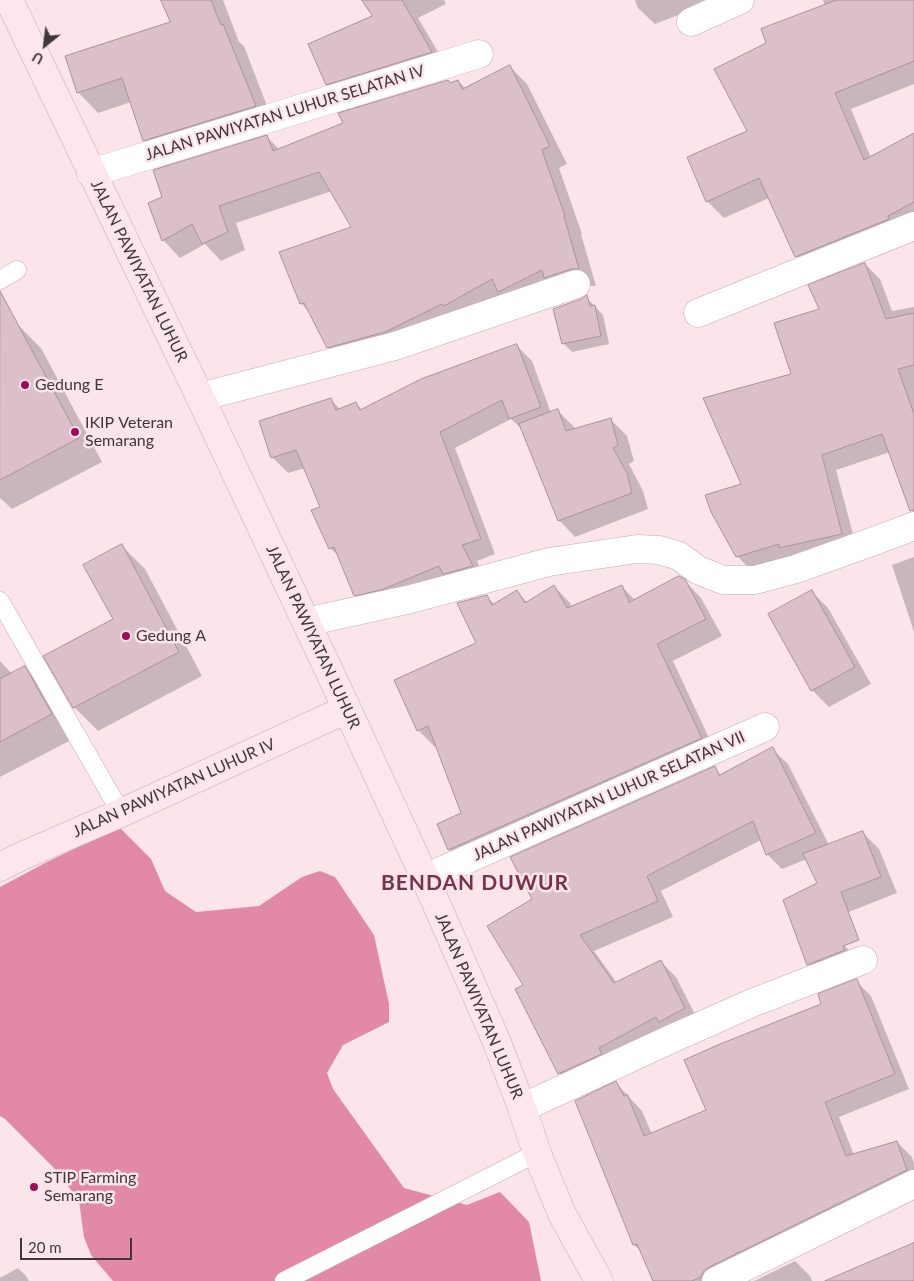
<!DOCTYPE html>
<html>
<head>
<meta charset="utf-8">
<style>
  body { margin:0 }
  #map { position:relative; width:914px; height:1281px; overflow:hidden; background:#fce4eb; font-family:Lato,sans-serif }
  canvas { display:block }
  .north { position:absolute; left:20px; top:20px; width:50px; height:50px; -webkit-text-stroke:4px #fce4eb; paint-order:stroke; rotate:209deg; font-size:14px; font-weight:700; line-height:20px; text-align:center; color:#413639 }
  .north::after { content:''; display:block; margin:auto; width:18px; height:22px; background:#413639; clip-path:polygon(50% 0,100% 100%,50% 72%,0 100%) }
  .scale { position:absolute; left:20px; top:1238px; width:112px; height:22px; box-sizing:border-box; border:2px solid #413639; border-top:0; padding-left:6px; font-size:15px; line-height:18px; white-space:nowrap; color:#413639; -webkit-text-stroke:4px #fce4eb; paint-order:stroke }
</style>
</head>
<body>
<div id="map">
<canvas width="914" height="1281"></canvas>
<div class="north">U</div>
<div class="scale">20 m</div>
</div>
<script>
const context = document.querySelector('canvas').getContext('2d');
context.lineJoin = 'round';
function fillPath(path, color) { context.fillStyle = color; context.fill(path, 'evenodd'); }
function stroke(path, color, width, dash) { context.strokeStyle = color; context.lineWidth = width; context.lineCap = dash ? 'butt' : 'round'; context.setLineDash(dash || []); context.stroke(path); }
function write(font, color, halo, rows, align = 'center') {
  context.font = font + ' Lato,sans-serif'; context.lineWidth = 5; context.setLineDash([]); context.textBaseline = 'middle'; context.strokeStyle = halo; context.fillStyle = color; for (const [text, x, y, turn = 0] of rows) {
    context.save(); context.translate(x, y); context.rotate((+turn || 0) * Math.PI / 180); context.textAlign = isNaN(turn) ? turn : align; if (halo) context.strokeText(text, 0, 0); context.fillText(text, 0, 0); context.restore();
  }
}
fillPath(new Path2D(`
  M119,827L151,859L165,891L196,912L259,906L302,877L320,871L335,877L374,935L389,1004V1022L343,1045L327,1073L333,1089L404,1188L467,1205L500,1192L529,1222L541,1281H113L91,1255L84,1237L79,1201L58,1172L5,1119L0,1116V887L45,863Z`), '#e389a8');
fillPath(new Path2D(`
  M162,0H223L239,42L244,46L275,127L165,161L144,140L131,102L98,113L78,92L171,23Z
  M364,0H444L446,4L418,18L447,67L343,99L327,84L374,17Z
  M635,0H714L681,13V14L655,24L638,8Z
  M823,0H914V84L851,109L871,158L914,170V228L813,273L796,256L769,198L724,218L707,201L749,131L768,43L825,6Z
  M510,67L527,84L567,164L559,168L582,234H581L596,286H589L346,365L328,347L310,313L301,303L353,227L332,191L236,223L245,250L221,261L205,244L180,258L163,240L164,198L267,137L280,150L458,81L466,89Z
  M865,264L880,279L892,311L914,307V513L911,510L902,489L903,488L890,452L836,470L857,549L752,571L737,556L743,485L793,375L821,309Z
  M586,297L603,315L609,344L572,352L564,344L582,300Z
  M17,324L41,348L102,462L12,509L0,498V333Z
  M517,346L532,361L551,413L557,410L574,427L575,430L611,420L627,436L634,461L629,464L643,491L648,509L575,537L559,520L523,430L511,419L455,448L495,554L477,561L487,582L370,610L355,595L340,557L330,548L321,507L305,468L288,473L272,457L331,400L340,409L356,404L362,410Z
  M121,545L145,569L202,676L98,731L74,707L115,619Z
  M914,557V632L892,565Z
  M684,580L701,598L722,636L673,661L717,755L466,866L450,850L439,824L462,814L437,746L435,747L419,731L396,680L477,644L486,596L495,605L516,591L527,602L554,586L570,603L572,607L622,587L635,600Z
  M811,591L828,608L871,684L829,707L812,690Z
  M0,661L12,674L24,667L48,691L75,738L0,777Z
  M772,749L788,764L829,845L862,832L879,849L897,893L841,915L807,859L782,869L767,854L761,840L661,891L673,917L594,951L617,983L661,962L676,977L700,1024L575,1088L559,1073L524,985L533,899L715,768L721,775Z
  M841,942L857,959L825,981L808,964Z
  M856,981L871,996L909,1089L839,1117L854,1155L897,1142L912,1157L914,1164V1189L725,1281H655L642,1252L634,1245L616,1083L642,1111L652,1134L708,1110L823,1005Z
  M795,1261L810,1276L812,1281H754Z
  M18,1268L26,1276L29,1281H0V1278Z`), '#0003');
const building = new Path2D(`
  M161,0H211L221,25L223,24L256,106L143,141L122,78L77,93L65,56L170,22Z
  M362,0H402L432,52L326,85L308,44L372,16Z
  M837,0H914V61L835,93L864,160L914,133V202L888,216L889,219L795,257L759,178L706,202L687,157L747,131L714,69L766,43L761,29Z
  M510,65L550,146L542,150L565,216H564L579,269H571L544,278L542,270L498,292L492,279L444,306L442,304L385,332L327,348L304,303L300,304L279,252L351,227L319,172L219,206L228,232L202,244L192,224L162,241L148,203L162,197L153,170L267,135L273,151L343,123L338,113L448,80L450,83L458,80L462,89Z
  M865,263L886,319L914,313V365L898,369L914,414V510L910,511L882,434L822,455L842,534L779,548V544L736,557L711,512L705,495L741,484L703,398L791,374L774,323L819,309L808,285Z
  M0,291L79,438L0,480Z
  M587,295L590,306L595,305L601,336L562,344L553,309L581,299Z
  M517,344L541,407L509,419L502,400L440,432L481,539L462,545L473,566L443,574L439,566L381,590L354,596L334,547L329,549L311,510L320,507L296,450L271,458L259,421L331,398L336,410L356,402L360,410L421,379Z
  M558,409L566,431L611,418L618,445L613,448L627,473L632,493L558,521L519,424Z
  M122,544L179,652L73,708L43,656L113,619L83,565Z
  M679,576L685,579L706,619L657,644L702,738L448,850L437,824L461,813L428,726L417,731L394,680L476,643L457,603L487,595L492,605L517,590L525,603L554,585L567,608L622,585L629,602Z
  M812,590L855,667L811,691L768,614Z
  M25,666L52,714L0,742V679Z
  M773,747L816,833L766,855L753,821L647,876L658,901L580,935L614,983L661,960L685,1008L659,1022L656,1017L599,1048L602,1054L558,1074L515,989L523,985L487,926L532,899L510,857L715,766L719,775Z
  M863,831L881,877L841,892L859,940L843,946L845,950L807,965L783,900L817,883L803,854Z
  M857,979L895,1074L825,1102L846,1156L897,1141L907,1170L740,1252L736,1253V1254L709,1267L703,1272L701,1277L692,1281H653L637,1244L633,1245L575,1101L616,1081L624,1096L627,1094L644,1136L706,1110L684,1060L720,1044L821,1004L818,994Z
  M914,1243V1281H825Z`);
fillPath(building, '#dcc0c9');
stroke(building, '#ab9199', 1);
const lane = new Path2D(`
  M0,280L17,270
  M0,601L121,813
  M284,1281L537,1153`);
const street = new Path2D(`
  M691,22L740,0
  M91,173L479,54
  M698,313L914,226
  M200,397L395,346L576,284
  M306,622L411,599L549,562L637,549L659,550L679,556L698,570L723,580H755L796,569L877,540L914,526
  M425,878L765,727
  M522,1108L671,1039L752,1003L863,960
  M716,1281L914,1184`);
const secondary = new Path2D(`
  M9,0L200,397L347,709L425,878L496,1040L522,1108L537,1153L562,1214L599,1281
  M0,867L24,855L121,813L347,709`);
stroke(lane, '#c6abb3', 19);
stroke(street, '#c6abb3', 29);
stroke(secondary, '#c6abb3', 29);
stroke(lane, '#fff', 18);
stroke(street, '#fff', 28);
stroke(secondary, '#fee6ee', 28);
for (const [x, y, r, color] of [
  [25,385,5,"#9e0c57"],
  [75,432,5,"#9e0c57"],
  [126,636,5,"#9e0c57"],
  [34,1187,5,"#9e0c57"]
]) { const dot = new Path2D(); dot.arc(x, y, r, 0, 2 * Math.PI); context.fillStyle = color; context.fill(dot); stroke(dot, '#fce4eb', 2); }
write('16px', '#413639', '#fce4eb', [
  ["JALAN PAWIYATAN LUHUR SELATAN IV",285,113,-17],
  ["JALAN PAWIYATAN LUHUR",139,271,64],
  ["JALAN PAWIYATAN LUHUR",313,637,65],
  ["JALAN PAWIYATAN LUHUR IV",174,788,-24],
  ["JALAN PAWIYATAN LUHUR SELATAN VII",609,796,-24],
  ["JALAN PAWIYATAN LUHUR",479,1006,67]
]);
write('16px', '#413639', '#fce4eb', [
  ["Gedung E",35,385],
  ["IKIP Veteran",85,423],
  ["Semarang",85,441],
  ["Gedung A",136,636],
  ["STIP Farming",44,1178],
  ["Semarang",44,1196]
], 'left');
context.letterSpacing = '1px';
write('bold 21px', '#77334d', '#fce4eb', [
  ["BENDAN DUWUR",475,883]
]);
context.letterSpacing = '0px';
</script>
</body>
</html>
